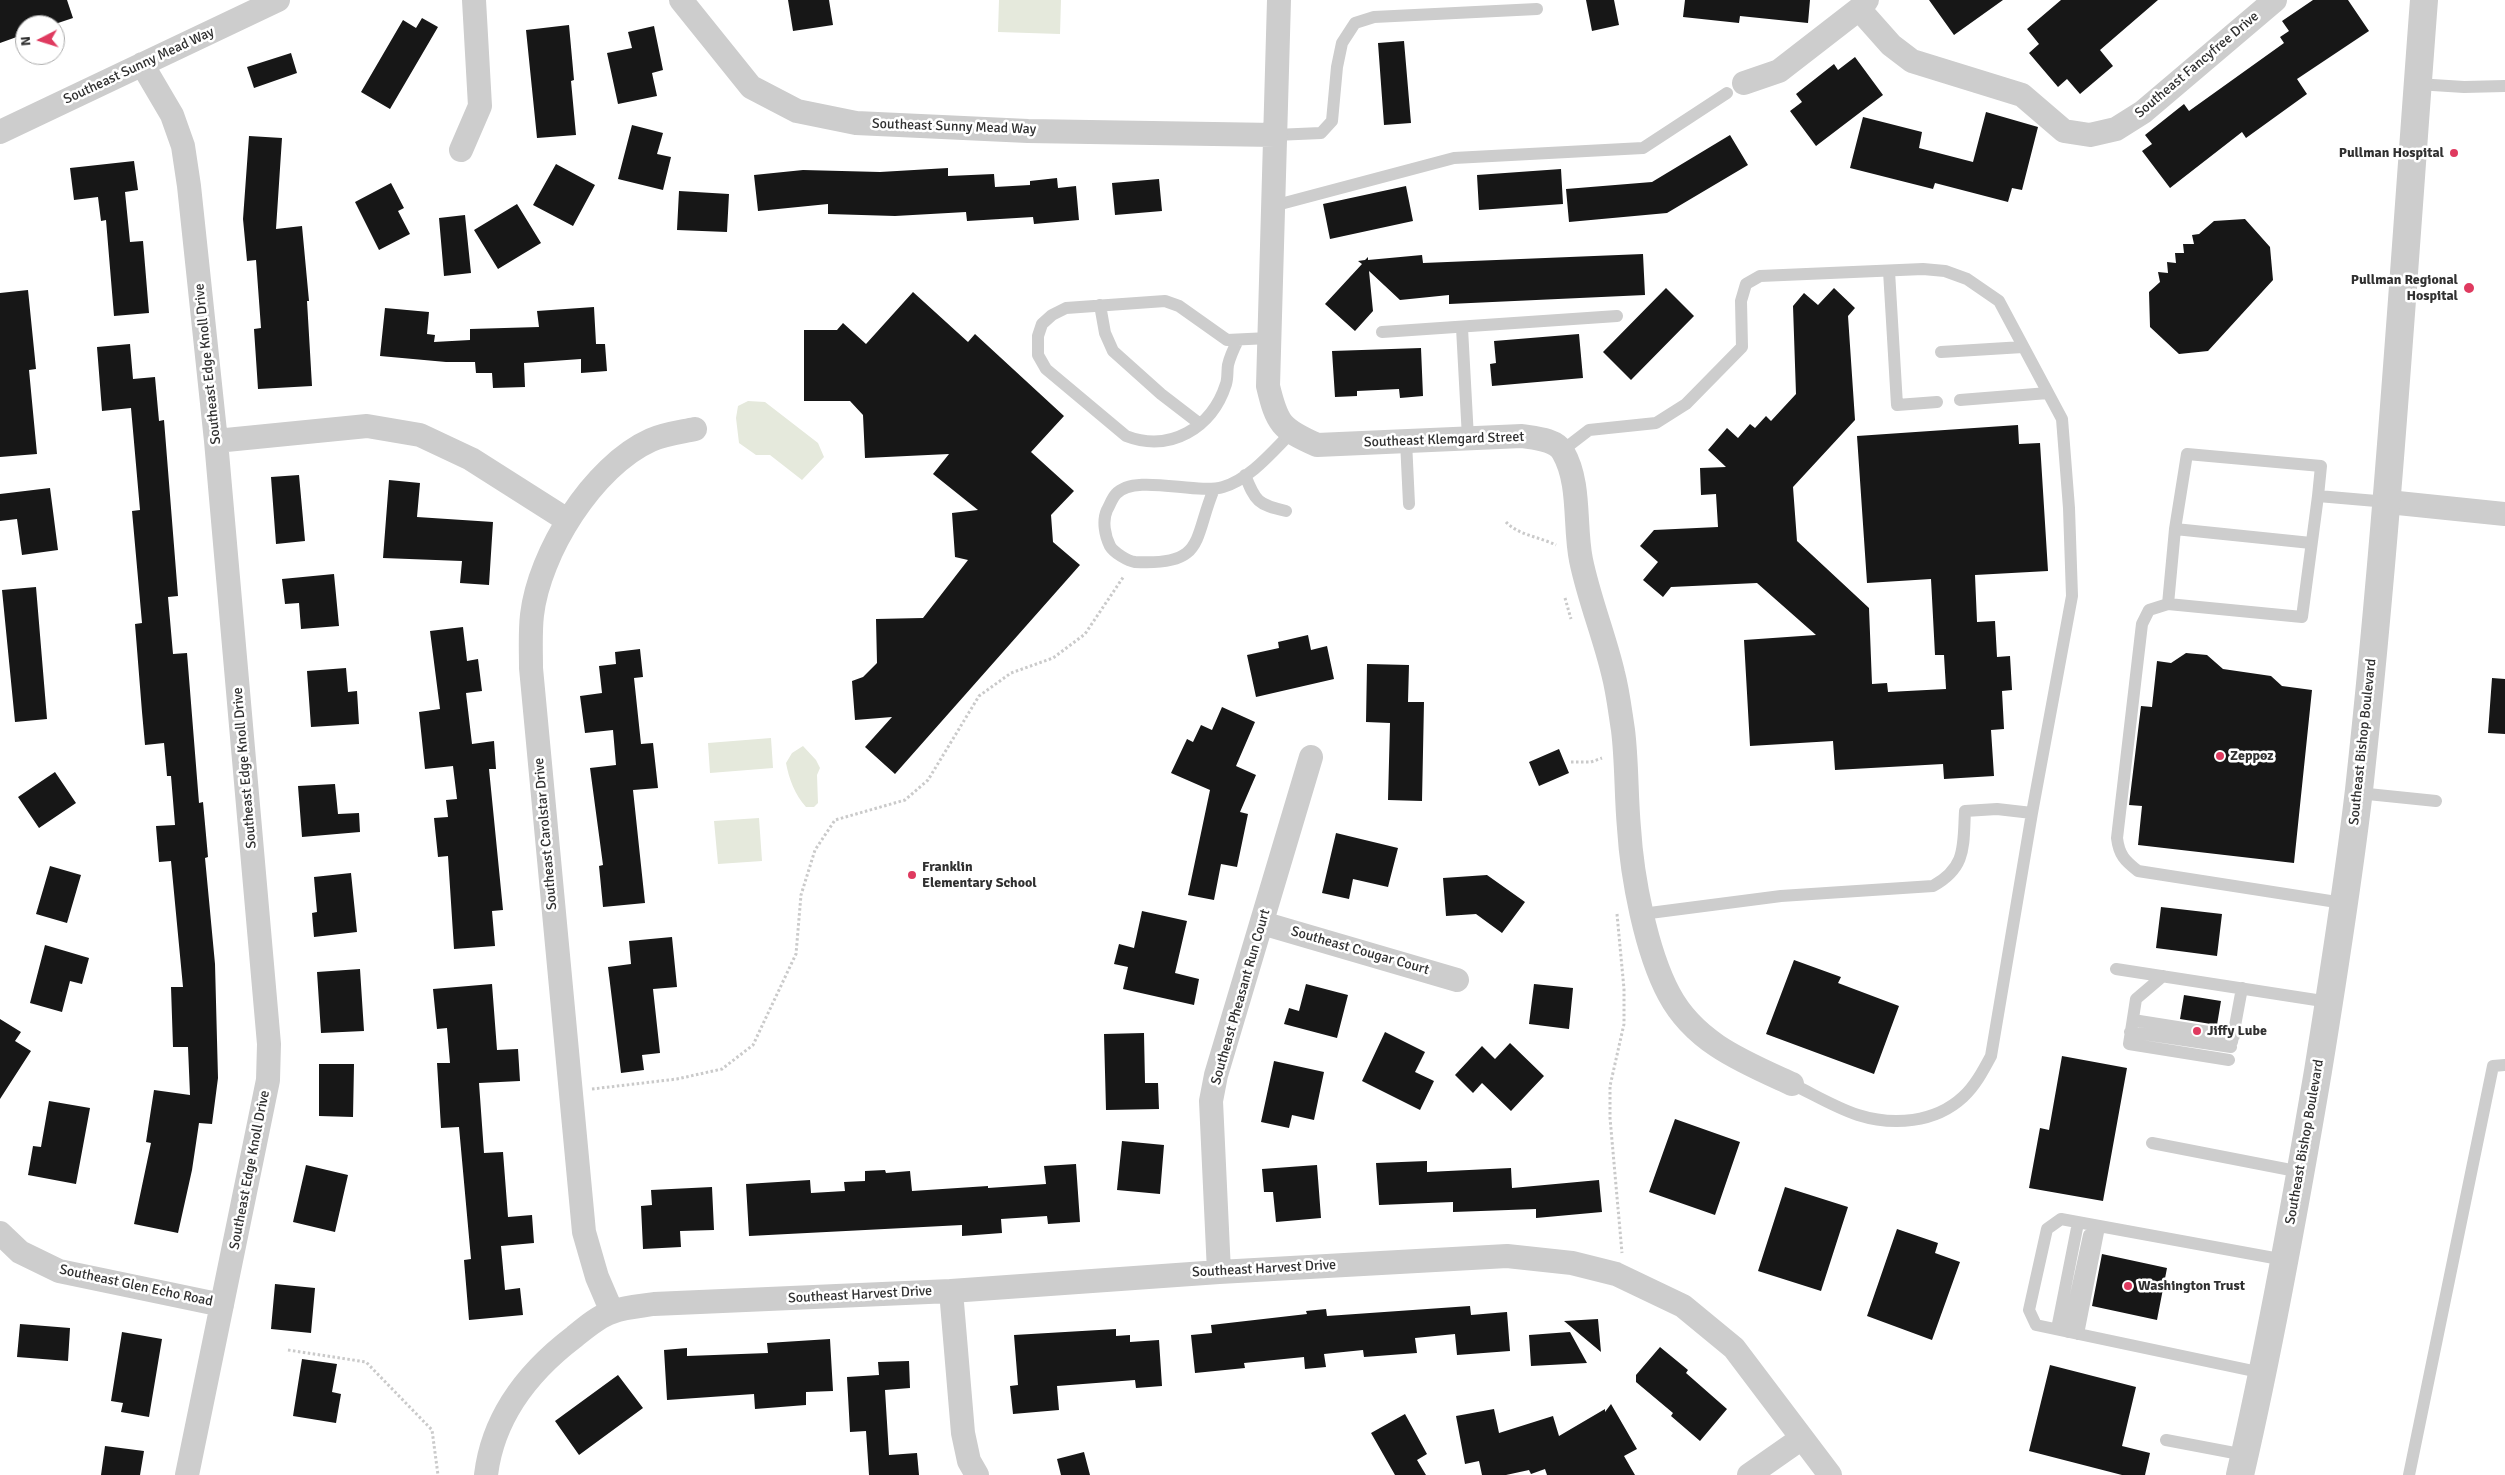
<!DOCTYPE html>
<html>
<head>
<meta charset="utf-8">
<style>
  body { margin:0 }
  #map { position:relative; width:2505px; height:1475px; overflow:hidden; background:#fff; font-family:Signika,sans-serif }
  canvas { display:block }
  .north { position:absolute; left:15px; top:15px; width:50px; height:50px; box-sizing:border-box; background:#fff; border:1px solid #acacac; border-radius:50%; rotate:265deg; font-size:14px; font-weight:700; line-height:20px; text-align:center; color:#303030 }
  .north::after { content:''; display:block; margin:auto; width:18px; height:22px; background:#df3a5f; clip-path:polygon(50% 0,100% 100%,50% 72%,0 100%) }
</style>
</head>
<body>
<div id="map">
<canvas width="2505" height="1475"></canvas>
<div class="north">N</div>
</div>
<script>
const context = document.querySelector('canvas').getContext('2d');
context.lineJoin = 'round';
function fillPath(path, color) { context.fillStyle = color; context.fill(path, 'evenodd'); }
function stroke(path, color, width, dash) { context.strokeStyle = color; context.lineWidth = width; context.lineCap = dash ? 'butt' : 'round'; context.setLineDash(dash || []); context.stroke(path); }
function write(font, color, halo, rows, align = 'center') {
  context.font = font + ' Signika,sans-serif'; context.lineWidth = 5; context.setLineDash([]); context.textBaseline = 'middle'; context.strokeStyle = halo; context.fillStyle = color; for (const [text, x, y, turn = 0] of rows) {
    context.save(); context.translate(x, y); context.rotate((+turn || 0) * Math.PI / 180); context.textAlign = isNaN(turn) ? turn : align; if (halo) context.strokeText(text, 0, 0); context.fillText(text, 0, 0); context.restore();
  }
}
fillPath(new Path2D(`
  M999,0H1061L1060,34L998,32Z
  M748,401L765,402L818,443L824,457L802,480L770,455H756L739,443L736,418L738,406Z
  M771,738L773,768L710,773L708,743Z
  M803,746L816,760L820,768L817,775L818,803L814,807H806C795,795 789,779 786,763L792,753Z
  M759,818L762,861L718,864L714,821Z`), '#e5e9dc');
fillPath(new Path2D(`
  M0,0H67L73,18L52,25H25V34L0,43Z
  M788,0H829L833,25L793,31Z
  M1586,0H1614L1619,25L1592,31Z
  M1685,0H1810L1808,23L1740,16L1739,23L1683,17Z
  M1929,0H2003L1954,35Z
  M2061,0H2158L2100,50L2113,66L2080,94L2067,79L2058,87L2029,53L2039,44L2027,29Z
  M2313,0H2348L2369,31L2297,79L2307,94L2246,138L2242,132L2170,188L2142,151L2152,144L2145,135L2184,104L2189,111L2284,43L2280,37L2289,31L2282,21Z
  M422,18L438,27L390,109L361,92L403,20L416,28Z
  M569,25L574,80L571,81L576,135L537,138L526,30Z
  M654,26L663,70L652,73L657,96L618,104L607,53L632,48L628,32Z
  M1404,41L1411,123L1384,125L1378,43Z
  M291,53L297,73L254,88L247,67Z
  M1855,57L1883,95L1816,146L1790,111L1802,102L1796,94L1834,64L1838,70Z
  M1986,112L2038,127L2022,190L2012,188L2008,202L1935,183L1933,189L1850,168L1863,117L1922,132L1919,148L1973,162Z
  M632,125L663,133L657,154L671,157L663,190L618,179Z
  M1730,135L1748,165L1667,213L1569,222L1566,189L1652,182Z
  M249,136L282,138L276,229L302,226L309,301H307L312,386L258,389L254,329L261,328L256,260L247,261L243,219Z
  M134,161L138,190L125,192L130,242L143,241L149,313L114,316L106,220L101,221L98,197L74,200L70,168Z
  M556,164L595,185L573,226L533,205Z
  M948,168V176L994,174L995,187L1030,185V181L1057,178L1058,188L1076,186L1079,220L1034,224L1033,217L967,221L966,212L895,216L828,214V204L758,211L754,175L803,170L880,172Z
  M1561,169L1563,204L1479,210L1477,175Z
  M1159,179L1162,211L1115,215L1112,183Z
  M391,183L404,208L398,211L410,234L379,250L355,202Z
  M1406,186L1413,221L1330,239L1323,204Z
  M679,191L729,194L727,232L677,230Z
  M517,204L541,243L498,269L474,230Z
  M465,215L471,273L444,276L439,218Z
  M2245,219L2270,247L2273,280L2208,351L2179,354L2150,327L2149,292L2160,282L2158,272L2168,273L2167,262L2176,263L2175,253H2184L2183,244H2194L2192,235L2199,234L2214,221Z
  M1643,254L1645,295L1449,304V295L1400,300L1369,271L1373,311L1355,331L1325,304L1362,264L1358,261L1365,260L1368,257V260L1422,255L1423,263Z
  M1666,288L1694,316L1631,380L1603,352Z
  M1834,288L1855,308L1848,316L1855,420L1793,487L1797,541L1869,608L1872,684L1887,683L1888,692L1946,689L1944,655H1935L1931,579L1867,583L1857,436L2018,425L2019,444L2040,443L2048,571L1975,575L1977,622L1995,621L1997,657L2010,656L2012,690L2002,691L2004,729L1991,730L1994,776L1944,779L1943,764L1835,770L1833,741L1750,746L1744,640L1816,635L1757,583L1671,587L1663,597L1643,580L1658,562L1640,546L1654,530L1718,527L1716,494L1701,495L1700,468L1726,467L1708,450L1727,428L1738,438L1750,424L1755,428L1766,416L1771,421L1796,394L1793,306L1804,293L1818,305Z
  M28,290L36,369L29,370L37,454L0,457V293Z
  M913,292L968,342L975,334L1064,416L1031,452L1074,491L1051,515L1053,542L1080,565L895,774L865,747L892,717L855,720L852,681L863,677L877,663L876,619L923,618L968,560L955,557L952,513L978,510L933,474L949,454L865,458L863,415L850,401H804V330H837L843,323L866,344Z
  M594,307L596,344H605L607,371L581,373V359L524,363L525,387L493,388L492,373H476L475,362H446L380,356L385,308L429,312L427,334L435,335L434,342L470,340V329L539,327L537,311Z
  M1579,334L1583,378L1492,386L1490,364L1496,363L1494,341Z
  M130,344L133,379L155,377L159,421L164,420L178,596L168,597L173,654L187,653L199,803L203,802L208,857L205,858L215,964L218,1078L212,1124L199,1123L192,1170L178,1233L134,1224L151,1143L146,1142L154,1090L190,1095L188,1047H173L171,987H183L171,861L159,862L156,826L175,825L171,776H167L164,743L145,745L142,712L135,624L142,623L132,511L140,510L131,408L102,411L97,347Z
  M1421,348L1423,396L1400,398L1399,389L1357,391V396L1335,397L1332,351Z
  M299,475L305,541L276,544L271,477Z
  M389,480L420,483L417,517L493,522L489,585L460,583L462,561L383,558Z
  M50,488L58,550L22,555L17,519L0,521V494Z
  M334,574L339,626L301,629L299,603L285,604L282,579Z
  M36,587L47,719L15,722L2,590Z
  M463,627L467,661L478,659L482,691L466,693L472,744L494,741L496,769H489L503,910L492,911L495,946L454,949L448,856L438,857L434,818L448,817L446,800L457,799L453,766L425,769L419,712L440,709L430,631Z
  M1308,635L1311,650L1327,646L1334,679L1256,697L1247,655L1279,648L1278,642Z
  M640,649L643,677L634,678L641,744L653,743L658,788L633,790L645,903L603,907L599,866L603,865L590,768L616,765L613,730L585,733L580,696L602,693L599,666L616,664L615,652Z
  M2186,653L2207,655L2223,669L2271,676L2282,686L2312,690L2294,863L2138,845L2142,806L2129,805L2141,706L2152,707L2157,661L2171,663Z
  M1367,664L1409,665L1408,702H1424L1422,801L1388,800L1390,723L1366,722Z
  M346,668L348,692L357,691L359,724L311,727L307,671Z
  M2492,678L2505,679V734L2488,733Z
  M1222,707L1255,722L1236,766L1256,775L1240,812L1248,814L1237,867L1221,864L1214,900L1188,895L1210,790L1171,773L1187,739L1193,742L1201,725L1212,730Z
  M1559,749L1569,773L1539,786L1529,762Z
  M55,772L76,803L39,828L18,797Z
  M335,784L338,814L359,813L360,832L302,837L298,786Z
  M1336,833L1398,848L1388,887L1353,879L1349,899L1322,893Z
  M50,866L81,875L67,923L36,914Z
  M351,873L357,932L314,937L312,913L317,912L314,877Z
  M1487,875L1525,902L1502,933L1476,914L1446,916L1443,878Z
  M2161,907L2222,914L2217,956L2156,948Z
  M1142,911L1187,921L1175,973L1199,979L1194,1005L1123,989L1128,967L1114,964L1119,944L1134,948Z
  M672,937L677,987L653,989L660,1053L642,1055L644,1070L621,1073L608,967L631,964L629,941Z
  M45,945L89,958L82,984L70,981L62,1012L30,1003Z
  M1794,960L1841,977L1838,983L1899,1006L1874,1074L1766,1034Z
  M360,969L364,1031L321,1033L317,972Z
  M492,984L497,1050L518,1049L520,1081L479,1083L484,1153L503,1152L508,1217L532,1215L534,1243L501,1246L505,1290L520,1288L523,1315L469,1320L464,1260L471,1259L459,1127L441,1128L437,1063H450L447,1028L437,1029L433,989Z
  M1306,984L1348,995L1337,1038L1284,1024L1289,1008L1299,1011Z
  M1534,984L1573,988L1569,1029L1529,1024Z
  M2184,995L2221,1001L2217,1025L2180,1019Z
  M0,1019L21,1032L15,1041L31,1051L0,1099Z
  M1385,1032L1425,1052L1415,1072L1434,1081L1420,1110L1362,1081Z
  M1144,1033L1145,1083H1158L1159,1109L1106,1110L1104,1034Z
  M1510,1043L1544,1076L1511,1111L1482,1083L1473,1093L1455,1075L1482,1046L1495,1059Z
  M2062,1056L2127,1068L2103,1201L2029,1188L2040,1128L2049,1130Z
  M1274,1061L1324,1072L1314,1120L1292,1115L1289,1128L1261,1122Z
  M319,1064H354L353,1117L319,1116Z
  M49,1101L90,1108L76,1184L28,1175L33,1146L41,1147Z
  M1675,1119L1740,1142L1715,1215L1649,1192Z
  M1122,1141L1164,1145L1160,1194L1117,1190Z
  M1427,1161V1172L1511,1168L1512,1188L1599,1180L1602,1212L1536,1218V1209L1453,1212V1202L1379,1205L1376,1163Z
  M1076,1164L1080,1222L1048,1224L1047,1216L1001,1219L1002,1233L962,1236V1225L749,1236L746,1184L810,1180L811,1193L845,1191L844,1182L865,1181V1171L885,1170L886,1173L910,1171L912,1191L988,1186V1188L1046,1184L1044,1166Z
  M306,1165L348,1175L335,1232L293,1222Z
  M1317,1165L1321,1218L1276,1222L1273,1192H1264L1262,1169Z
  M712,1187L714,1230L680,1231L681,1247L643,1249L641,1206L652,1205L651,1190Z
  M1785,1187L1848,1207L1821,1291L1758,1271Z
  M1897,1229L1938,1243L1935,1253L1960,1262L1932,1340L1867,1316Z
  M2102,1254L2167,1268L2157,1320L2092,1306Z
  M275,1284L315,1288L311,1333L271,1329Z
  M1470,1306L1471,1315L1507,1312L1510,1351L1457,1355L1455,1334L1415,1338L1417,1353L1364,1357L1363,1350L1324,1354L1326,1367L1305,1369L1304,1357L1244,1363L1245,1368L1195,1373L1191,1335L1212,1333L1211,1325L1307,1314L1306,1311L1326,1309L1327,1316Z
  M1598,1319L1601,1352L1564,1321Z
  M20,1324L70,1328L68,1361L17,1357Z
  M1116,1329V1336L1130,1335V1342L1159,1340L1162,1386L1136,1388L1135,1380L1057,1386L1059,1410L1013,1414L1010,1386L1018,1385L1014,1335Z
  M122,1332L162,1339L149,1417L121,1412L123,1403L111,1401Z
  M1570,1332L1587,1363L1531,1366L1529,1335Z
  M830,1339L833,1391L806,1392V1405L755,1409L754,1394L667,1400L664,1350L687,1348V1356L768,1353L767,1343Z
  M1660,1347L1688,1370L1686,1373L1727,1409L1700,1441L1671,1416L1673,1413L1636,1382V1375Z
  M302,1359L337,1364L332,1392L341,1394L336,1423L293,1416Z
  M909,1361L910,1388L885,1390L889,1455L917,1453L919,1475H869L866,1431L850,1432L847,1377L879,1375L878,1362Z
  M2050,1365L2136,1387L2122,1446L2150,1453L2145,1475H2122L2029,1451Z
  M618,1375L643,1408L579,1455L555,1421Z
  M1611,1404L1637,1449L1624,1456L1635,1475H1547L1545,1469L1531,1474L1529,1470L1506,1475H1482L1479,1461L1465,1464L1456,1416L1494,1409L1499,1433L1553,1416L1559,1436L1605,1409V1412Z
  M1405,1414L1427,1454L1417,1460L1426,1475H1395L1371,1433Z
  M105,1446L144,1451L140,1475H101Z
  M1084,1452L1090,1475H1061L1057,1459Z`), '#171717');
stroke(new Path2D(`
  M1506,522C1518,535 1540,537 1556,545
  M1565,598L1571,619
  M1571,762H1591L1602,758
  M1617,914L1624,989V1024L1610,1086V1118L1622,1253
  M592,1089L677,1079L722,1069L753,1045L796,954L801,895L815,850L835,820L905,800L928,780L979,696L1011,673L1053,658L1085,634L1124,576
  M288,1350L366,1362L432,1430L438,1475`), '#cacaca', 3, [2.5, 2.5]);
stroke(new Path2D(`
  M2417,84L2464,87L2505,86
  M1275,135L1321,133L1332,121L1337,67L1342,43L1355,23L1374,17L1537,9
  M1273,206L1454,158L1643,148L1727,93
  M1889,271L1897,405L1937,402
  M1100,305L1105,333L1113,351L1161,394L1200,424
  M1462,328L1468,438
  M1382,332L1617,316
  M1238,340C1234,348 1230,356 1228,365C1227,371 1228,378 1226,384C1212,428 1170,453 1126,436L1046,369L1038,355V336L1042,324L1052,315L1066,308L1165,301L1179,306L1227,340L1269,338
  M1941,352L2023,347
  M1960,400L2048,393
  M1406,441L1409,504
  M1563,450L1589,430L1656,423L1686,404L1742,347L1741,301L1746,284L1760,276L1923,269L1945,271L1967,279L1999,301L2062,419L2069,508L2072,596L2032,813L1991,1056C1983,1071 1975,1086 1963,1097C1935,1123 1893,1126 1858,1115C1836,1108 1813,1094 1792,1084
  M1245,475C1255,501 1258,505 1286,511
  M1214,489C1193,539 1206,566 1135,562C1128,561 1114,553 1110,546C1105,536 1102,521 1107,510C1110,505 1112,498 1116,494C1135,473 1196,495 1223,487C1250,479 1272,452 1291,433
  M2175,529L2311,543
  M2168,604L2302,617L2318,496
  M2358,793L2436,801
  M2343,903L2138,871C2125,861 2119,855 2117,838L2142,624L2149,610L2168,604L2175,529L2187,454L2321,466L2318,496L2388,502
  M1642,914L1781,896L1933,886C1967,867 1963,846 1965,811L1997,809L2032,813
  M2116,969L2329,1002
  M2163,976L2136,999L2129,1044L2229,1060
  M2133,1020L2234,1036
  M2130,1032L2231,1047
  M2232,1042L2242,988
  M2152,1143L2301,1172
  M2057,1329L2078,1223
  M2068,1332L2089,1235
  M2078,1334L2099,1227
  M2263,1373L2036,1325L2029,1310L2047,1229L2061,1219L2285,1260
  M2166,1440L2245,1455
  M2409,1475L2493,1066L2505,1065`), '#cdcdcd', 12);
stroke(new Path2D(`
  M681,0L751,87L797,111L856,123L1028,131L1275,135
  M1279,0L1268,386C1277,424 1281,429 1317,445L1522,436C1534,438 1556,439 1563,452C1581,483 1574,526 1581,560C1589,599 1604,635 1613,673C1618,692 1620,711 1623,730C1627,762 1626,796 1629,828C1632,877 1646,951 1669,994C1695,1043 1744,1062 1792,1084
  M1859,9L1891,45L1912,61L2022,95L2064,131L2090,135L2116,129L2143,112L2275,0
  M142,64L172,115L183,146L189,186L216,441L269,1044L268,1080L187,1475
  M1744,83L1779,71L1859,9L1867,0
  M0,132L278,0
  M461,150L480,106L474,0
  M216,441L367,426L420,435L471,459L567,520
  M2388,502L2505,514
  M1262,923L1457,980
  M0,1233L20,1252L59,1271L222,1305
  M1219,1272L1211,1101L1216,1075L1311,757
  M951,1291L963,1433L969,1461L977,1475
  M612,1312L597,1277L584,1232L531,668C531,651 530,632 532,615C539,553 593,466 651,440C664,434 681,432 695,429
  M486,1475C493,1416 528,1372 574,1337C585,1328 599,1316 612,1312C625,1307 641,1306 654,1304L951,1291L1219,1272L1507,1256L1572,1263L1616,1274L1683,1306L1734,1348L1830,1475
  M1749,1475L1802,1438`), '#cdcdcd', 24);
stroke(new Path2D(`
  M2240,1475C2271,1341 2295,1207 2318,1071C2333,978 2348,884 2359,790C2388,527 2404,264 2424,0`), '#cdcdcd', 28);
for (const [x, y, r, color] of [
  [2454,153,5,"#df3a5f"],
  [2469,288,6,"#df3a5f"],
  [2220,756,5,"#df3a5f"],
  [912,875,5,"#df3a5f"],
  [2197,1031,5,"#df3a5f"],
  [2128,1286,5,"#df3a5f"]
]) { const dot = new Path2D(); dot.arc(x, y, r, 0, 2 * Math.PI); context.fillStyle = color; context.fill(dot); stroke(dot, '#fff', 2); }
write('14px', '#303030', '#fff', [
  ["Southeast Fancyfree Drive",2197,65,-40],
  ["Southeast Sunny Mead Way",139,66,-25],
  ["Southeast Sunny Mead Way",954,127,2],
  ["Southeast Edge Knoll Drive",208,364,-96],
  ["Southeast Klemgard Street",1444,440,-2],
  ["Southeast Bishop Boulevard",2363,742,-84],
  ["Southeast Edge Knoll Drive",245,768,-95],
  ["Southeast Carolstar Drive",546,834,-95],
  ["Southeast Cougar Court",1360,951,16],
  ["Southeast Pheasant Run Court",1241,997,-74],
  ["Southeast Bishop Boulevard",2305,1142,-80],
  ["Southeast Edge Knoll Drive",250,1170,-79],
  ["Southeast Harvest Drive",1264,1269,-3],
  ["Southeast Glen Echo Road",136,1286,12],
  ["Southeast Harvest Drive",860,1295,-3]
]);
write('bold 14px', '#303030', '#fff', [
  ["Pullman Hospital",2444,153,"right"],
  ["Pullman Regional",2458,280,"right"],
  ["Hospital",2458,296,"right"],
  ["Zeppoz",2230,756],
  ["Franklin",922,867],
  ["Elementary School",922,883],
  ["Jiffy Lube",2207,1031],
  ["Washington Trust",2138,1286]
], 'left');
</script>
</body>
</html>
